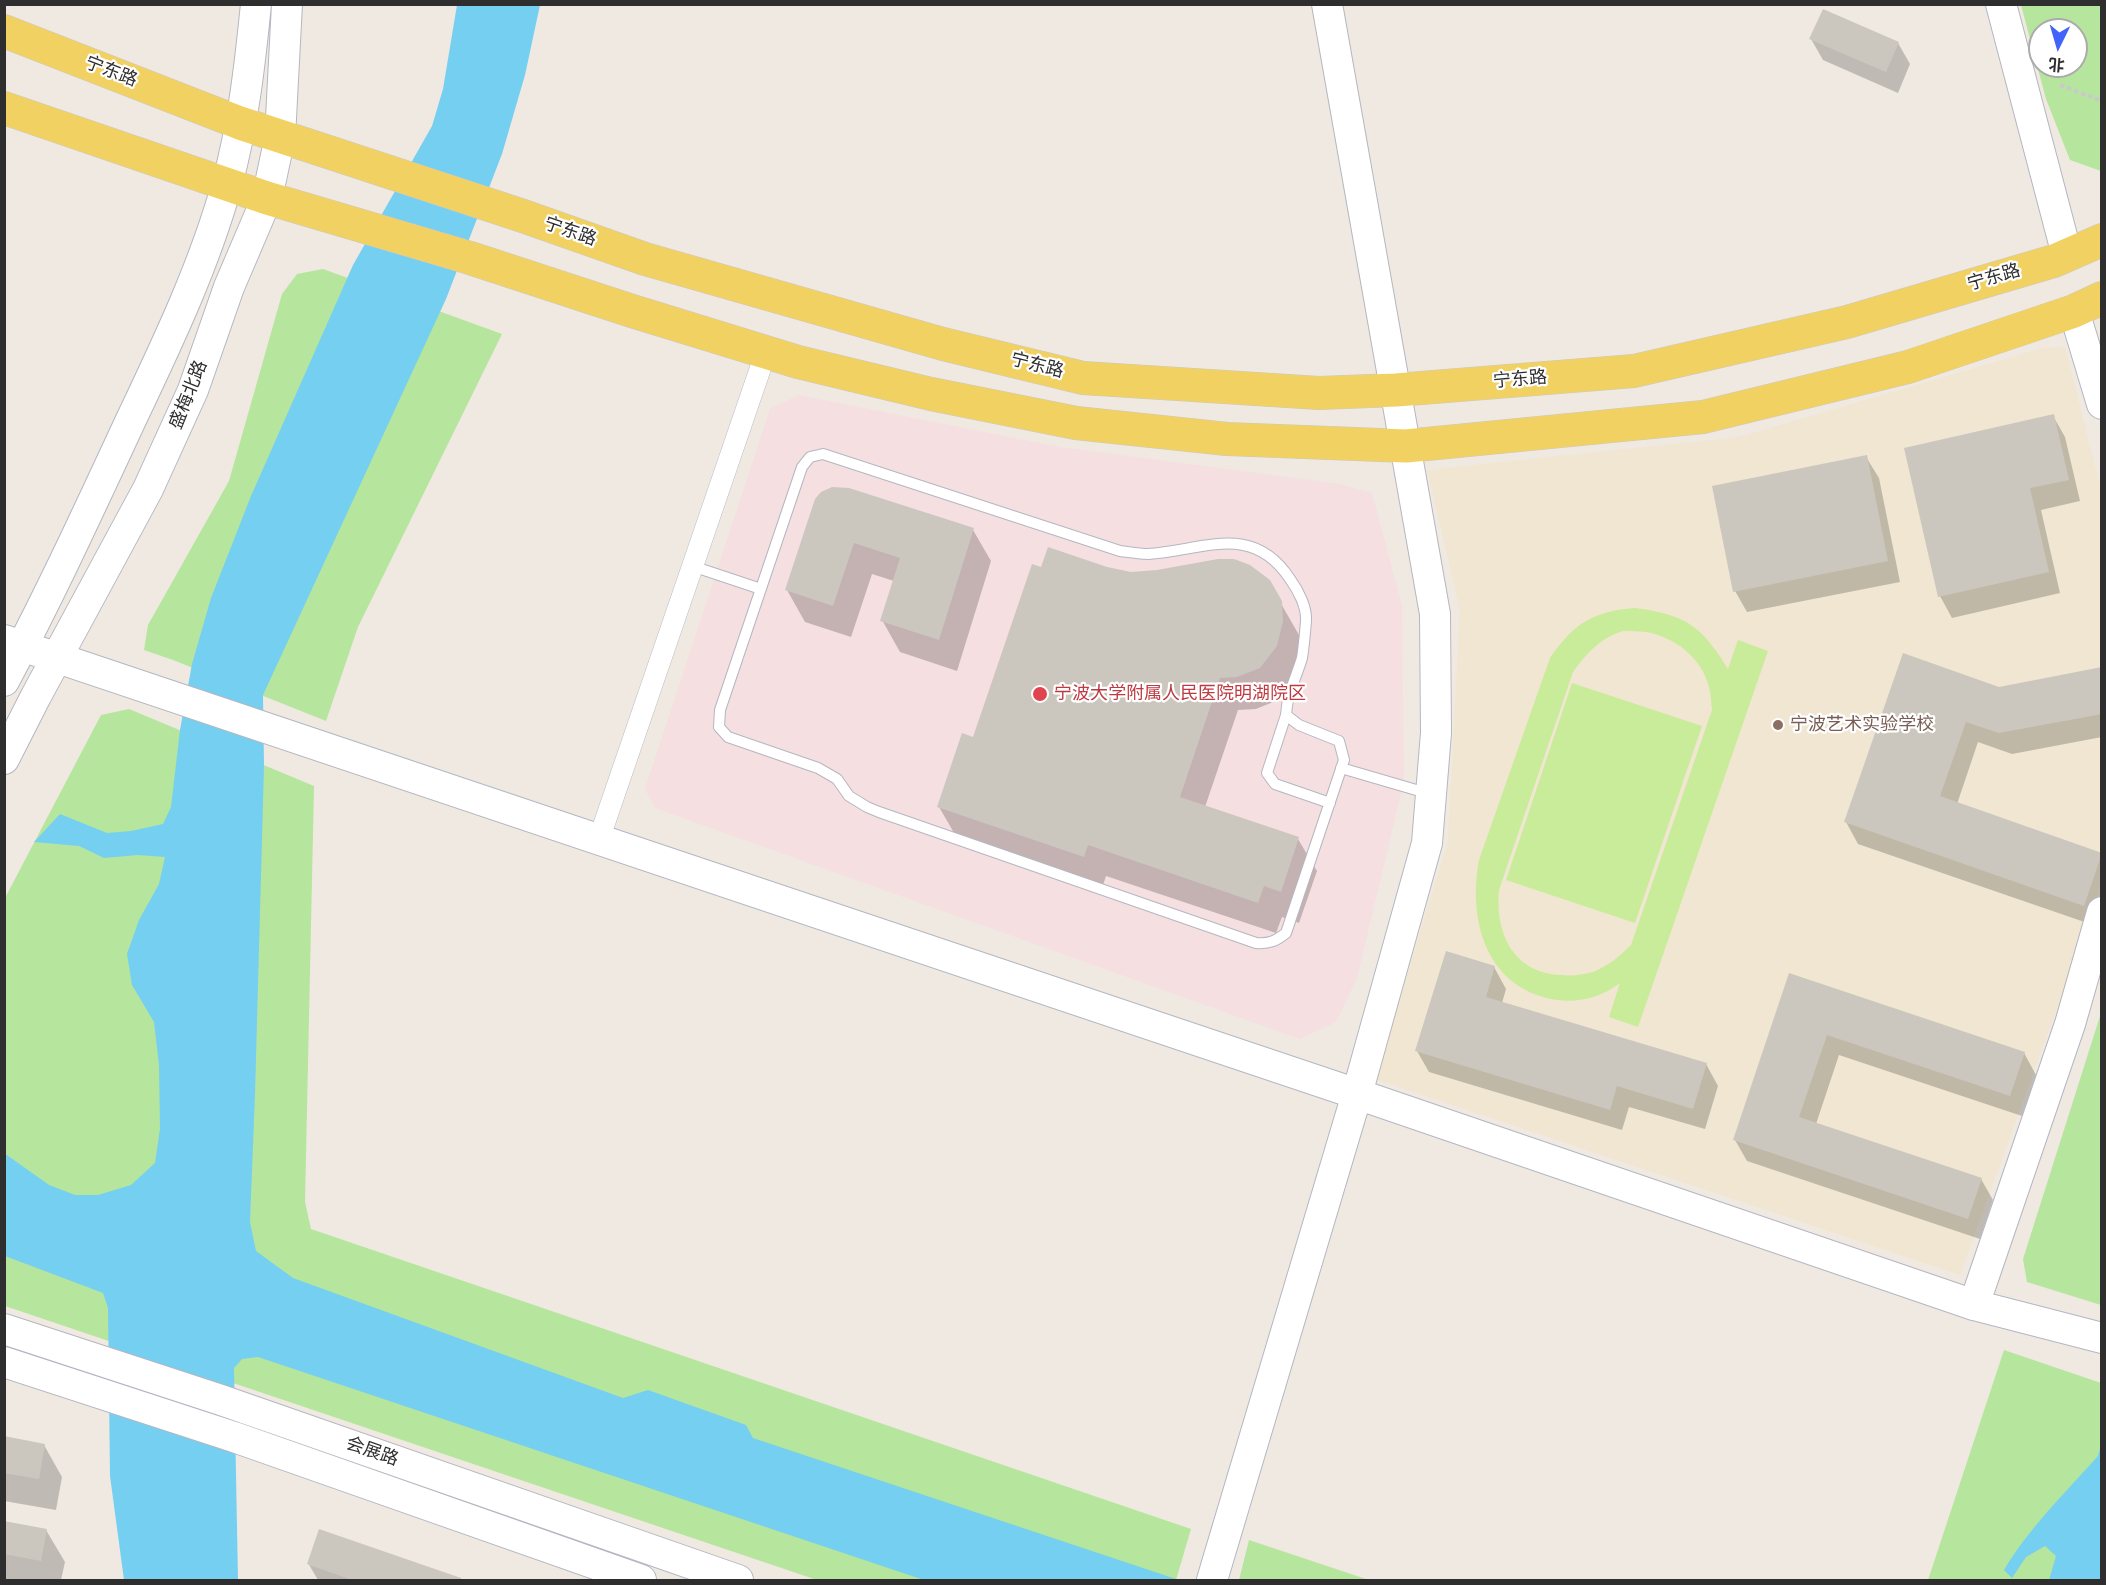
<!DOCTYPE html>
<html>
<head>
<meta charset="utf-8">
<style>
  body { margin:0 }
  #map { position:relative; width:2106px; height:1585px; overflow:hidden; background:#efe9e1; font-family:"DM Sans","Noto Sans SC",sans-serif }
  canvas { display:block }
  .frame { position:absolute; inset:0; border:6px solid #2e2e2e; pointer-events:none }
  .north { position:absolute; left:2028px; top:18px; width:60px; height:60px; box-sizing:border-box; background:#fff; border:2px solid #ababab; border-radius:50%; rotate:185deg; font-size:16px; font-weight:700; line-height:24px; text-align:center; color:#2e2e2e }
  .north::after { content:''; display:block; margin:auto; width:21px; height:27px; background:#4264fb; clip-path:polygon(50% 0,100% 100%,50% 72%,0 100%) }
</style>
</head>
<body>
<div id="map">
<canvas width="2106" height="1585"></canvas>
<div class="frame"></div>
<div class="north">北</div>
</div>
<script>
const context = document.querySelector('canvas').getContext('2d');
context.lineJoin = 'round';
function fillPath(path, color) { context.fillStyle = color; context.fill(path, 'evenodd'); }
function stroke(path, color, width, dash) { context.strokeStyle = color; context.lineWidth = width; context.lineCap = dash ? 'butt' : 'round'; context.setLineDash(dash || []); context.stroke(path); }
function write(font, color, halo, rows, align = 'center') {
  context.font = font + ' "DM Sans","Noto Sans SC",sans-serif'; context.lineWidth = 4.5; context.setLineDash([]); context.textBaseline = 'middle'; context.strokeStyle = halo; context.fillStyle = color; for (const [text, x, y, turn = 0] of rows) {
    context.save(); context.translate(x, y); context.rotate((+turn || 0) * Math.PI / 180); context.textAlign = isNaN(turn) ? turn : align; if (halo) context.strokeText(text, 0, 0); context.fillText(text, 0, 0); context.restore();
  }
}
fillPath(new Path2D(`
  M2065,347L2101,490V877L2098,895L1960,1275L1375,1079L1448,842L1460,609L1427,470L1739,437L2043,348Z`), '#f0e6d1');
fillPath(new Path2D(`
  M799,395L1060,447L1340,484L1372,493L1402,606L1404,781L1357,978L1336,1022L1300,1039L655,808L645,789L770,409Z`), '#f5dfe0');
fillPath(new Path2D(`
  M2021,5H2101V171L2070,160L2046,99ZM2040,30H2076V66H2040Z
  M323,269L502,334L358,627L326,721L173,660L144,650L148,625L229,481L282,294L297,274Z
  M129,709L314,786L305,1202L311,1229L1191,1529L1176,1580H817L5,1306V898L101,715Z
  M2101,1013V1305L2027,1282L2023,1259Z
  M2004,1350L2101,1383V1580H1928Z
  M1249,1540L1369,1580H1239Z`), '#b6e59e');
fillPath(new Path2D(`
  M1635,608C1686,615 1701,625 1728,669L1738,640L1768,651L1638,1027L1609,1017L1620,983C1600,998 1576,1004 1551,999C1485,985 1468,919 1479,860L1550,658C1574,623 1594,611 1635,608ZM1623,631C1630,631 1639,631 1646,632C1675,637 1702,658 1709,687C1711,694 1711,703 1712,710L1631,945C1620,956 1608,966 1593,972C1583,975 1571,976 1561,975C1513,973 1495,933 1499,890L1573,672C1587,653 1600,638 1623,631Z
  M1572,683L1702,726L1635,923L1506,880Z`), '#c9ec9a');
fillPath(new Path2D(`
  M457,5H540L525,75L502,154L446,299L263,695L264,765L255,1094L250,1222L256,1251L293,1278L623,1398L648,1390L746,1425L753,1438L1179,1580H924L258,1357L242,1359L234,1368L238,1580H124L110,1476L108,1308L103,1293L5,1256L4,1153L49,1185L75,1195H98L131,1185L155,1163L160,1129L159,1065L154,1022L132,985L127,954L139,920L159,884L165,857L138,855L104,858L79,846L34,842L60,814L107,833L131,831L163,824L171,807L180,730L192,664L211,598L251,496L353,265L432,126L443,89Z
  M2101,1445V1580H2049L2056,1556L2045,1546L2026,1557L2012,1578L2004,1570C2029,1528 2066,1492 2098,1456Z`), '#75cff0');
fillPath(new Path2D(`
  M1811,39L1898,43L1910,64L1898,93L1823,60Z
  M2053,416L2065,437L2080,501L2041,510L2060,593L1952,618L1940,596Z
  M1866,457L1879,478L1900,582L1747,612L1735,591Z
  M832,488L973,530L991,561L957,671L900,652L882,620L894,581L872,574L851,637L805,622L787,590Z
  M1042,569H1107L1131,573L1268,581L1299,635L1301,654L1294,678L1278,700L1256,709L1238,710L1205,807L1298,839L1317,871L1299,923L1282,917L1276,933L1106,876L1102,888L957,838L939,807L974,739Z
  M2102,669V737L2012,754L1978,742L1957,804L2101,854L2102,911L2096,926L1858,844L1846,822L1999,688Z
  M1494,967L1506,989L1502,1003L1706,1064L1718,1086L1705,1129L1629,1107L1622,1130L1429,1072L1417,1051Z
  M1790,975L2024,1053L2036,1075L2022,1116L1839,1055L1816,1124L1981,1179L1993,1200L1980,1239L1747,1161L1735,1140Z
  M4,1438L44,1445L62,1477L56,1510L4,1501Z
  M4,1523L46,1530L65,1562L61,1580H4Z
  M320,1531L464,1580H318L308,1563Z`), '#0003');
fillPath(new Path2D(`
  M1823,9L1899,42L1886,72L1809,39Z
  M2054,414L2069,480L2030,488L2049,572L1938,597L1904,448Z
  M1867,455L1888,561L1733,592L1712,486Z
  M832,487L849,488L974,528L939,640L880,621L900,558L854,543L833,606L785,590L815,499L821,492Z
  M1048,547L1107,567L1131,572L1157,570L1218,559H1234L1250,565L1270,580L1282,601L1283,621L1277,646L1260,668L1237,677L1220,678L1180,797L1299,837L1281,892L1264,886L1258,903L1088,845L1084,857L937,807L962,733L973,737L1032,564L1041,567Z
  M1903,653L1999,687L2102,667V714L1999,733L1966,722L1940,796L2102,853L2084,906L1844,822Z
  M1446,951L1495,966L1486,997L1707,1063L1693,1109L1617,1086L1610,1110L1415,1051Z
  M1789,973L2025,1052L2010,1096L1827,1035L1799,1117L1982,1178L1968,1219L1733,1140Z
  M4,1436L45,1444L39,1479L4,1473Z
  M4,1521L47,1529L41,1561L4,1554Z
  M319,1529L461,1578V1581H355L307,1564Z`), '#cbc7bf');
const lane = new Path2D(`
  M823,454L1120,551C1129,552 1139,554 1148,554C1202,551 1252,521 1290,579C1298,590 1307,607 1306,621C1305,633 1304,646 1302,658C1296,678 1287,694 1286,715L1299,725L1339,741L1344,760L1286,933C1276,941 1269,944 1256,943L879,812L867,807L849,796L837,779L818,768L728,737L719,727L720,710L802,467L810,457Z
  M692,566L761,589
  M1286,715L1267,773L1275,784L1330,803
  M1341,768L1430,794`);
const street = new Path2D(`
  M599,839L766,352`);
const secondary = new Path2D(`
  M2001,4L2067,255
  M2074,311L2102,404
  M4,640L1357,1094L1974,1305L2102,1338
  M4,681C49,597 89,510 129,424C166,346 204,267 227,184C243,126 250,64 256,4
  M4,759L36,696L148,489L193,390L229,287L267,198L280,137L287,4
  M1974,1305L2070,1024L2102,912
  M4,1329L221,1400L738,1580
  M4,1362L234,1437L641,1580
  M1212,1580L1357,1094L1427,843L1436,733L1435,614L1327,4`);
const primary = new Path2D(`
  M4,31L240,123L523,216L645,259L943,344L1083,378L1319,393L1396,390L1634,371L1847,322L2054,261L2102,240
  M4,108L267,198L470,258L632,311L798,362L931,394L1076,423L1227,439L1406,446L1703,417L1908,367L2074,311L2102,298`);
stroke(lane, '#b4b7c1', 12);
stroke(street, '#b4b7c1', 22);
stroke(secondary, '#b4b7c1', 32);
stroke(primary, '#c9c9c9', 34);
stroke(new Path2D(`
  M2060,85L2102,101`), '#c9c9c9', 4, [4.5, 3]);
stroke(lane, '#fff', 10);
stroke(street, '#fff', 21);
stroke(secondary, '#fff', 30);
stroke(primary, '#f2d163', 33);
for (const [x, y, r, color] of [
  [1040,694,8,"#e0444e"],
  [1778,725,6,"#8d6e63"]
]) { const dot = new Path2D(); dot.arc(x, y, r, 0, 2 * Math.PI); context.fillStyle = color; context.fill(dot); stroke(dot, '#fff', 2); }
write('18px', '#2e2e2e', '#fff', [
  ["宁东路",111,72,21],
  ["宁东路",570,232,19],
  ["宁东路",1994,278,-16],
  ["宁东路",1037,366,14],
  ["宁东路",1520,380,-5],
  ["盛梅北路",189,395,-68],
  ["会展路",372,1452,19]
]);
write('18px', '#be3a42', '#fff', [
  ["宁波大学附属人民医院明湖院区",1054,694]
], 'left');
write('18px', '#785e54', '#fff', [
  ["宁波艺术实验学校",1790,725]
], 'left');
</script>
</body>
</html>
